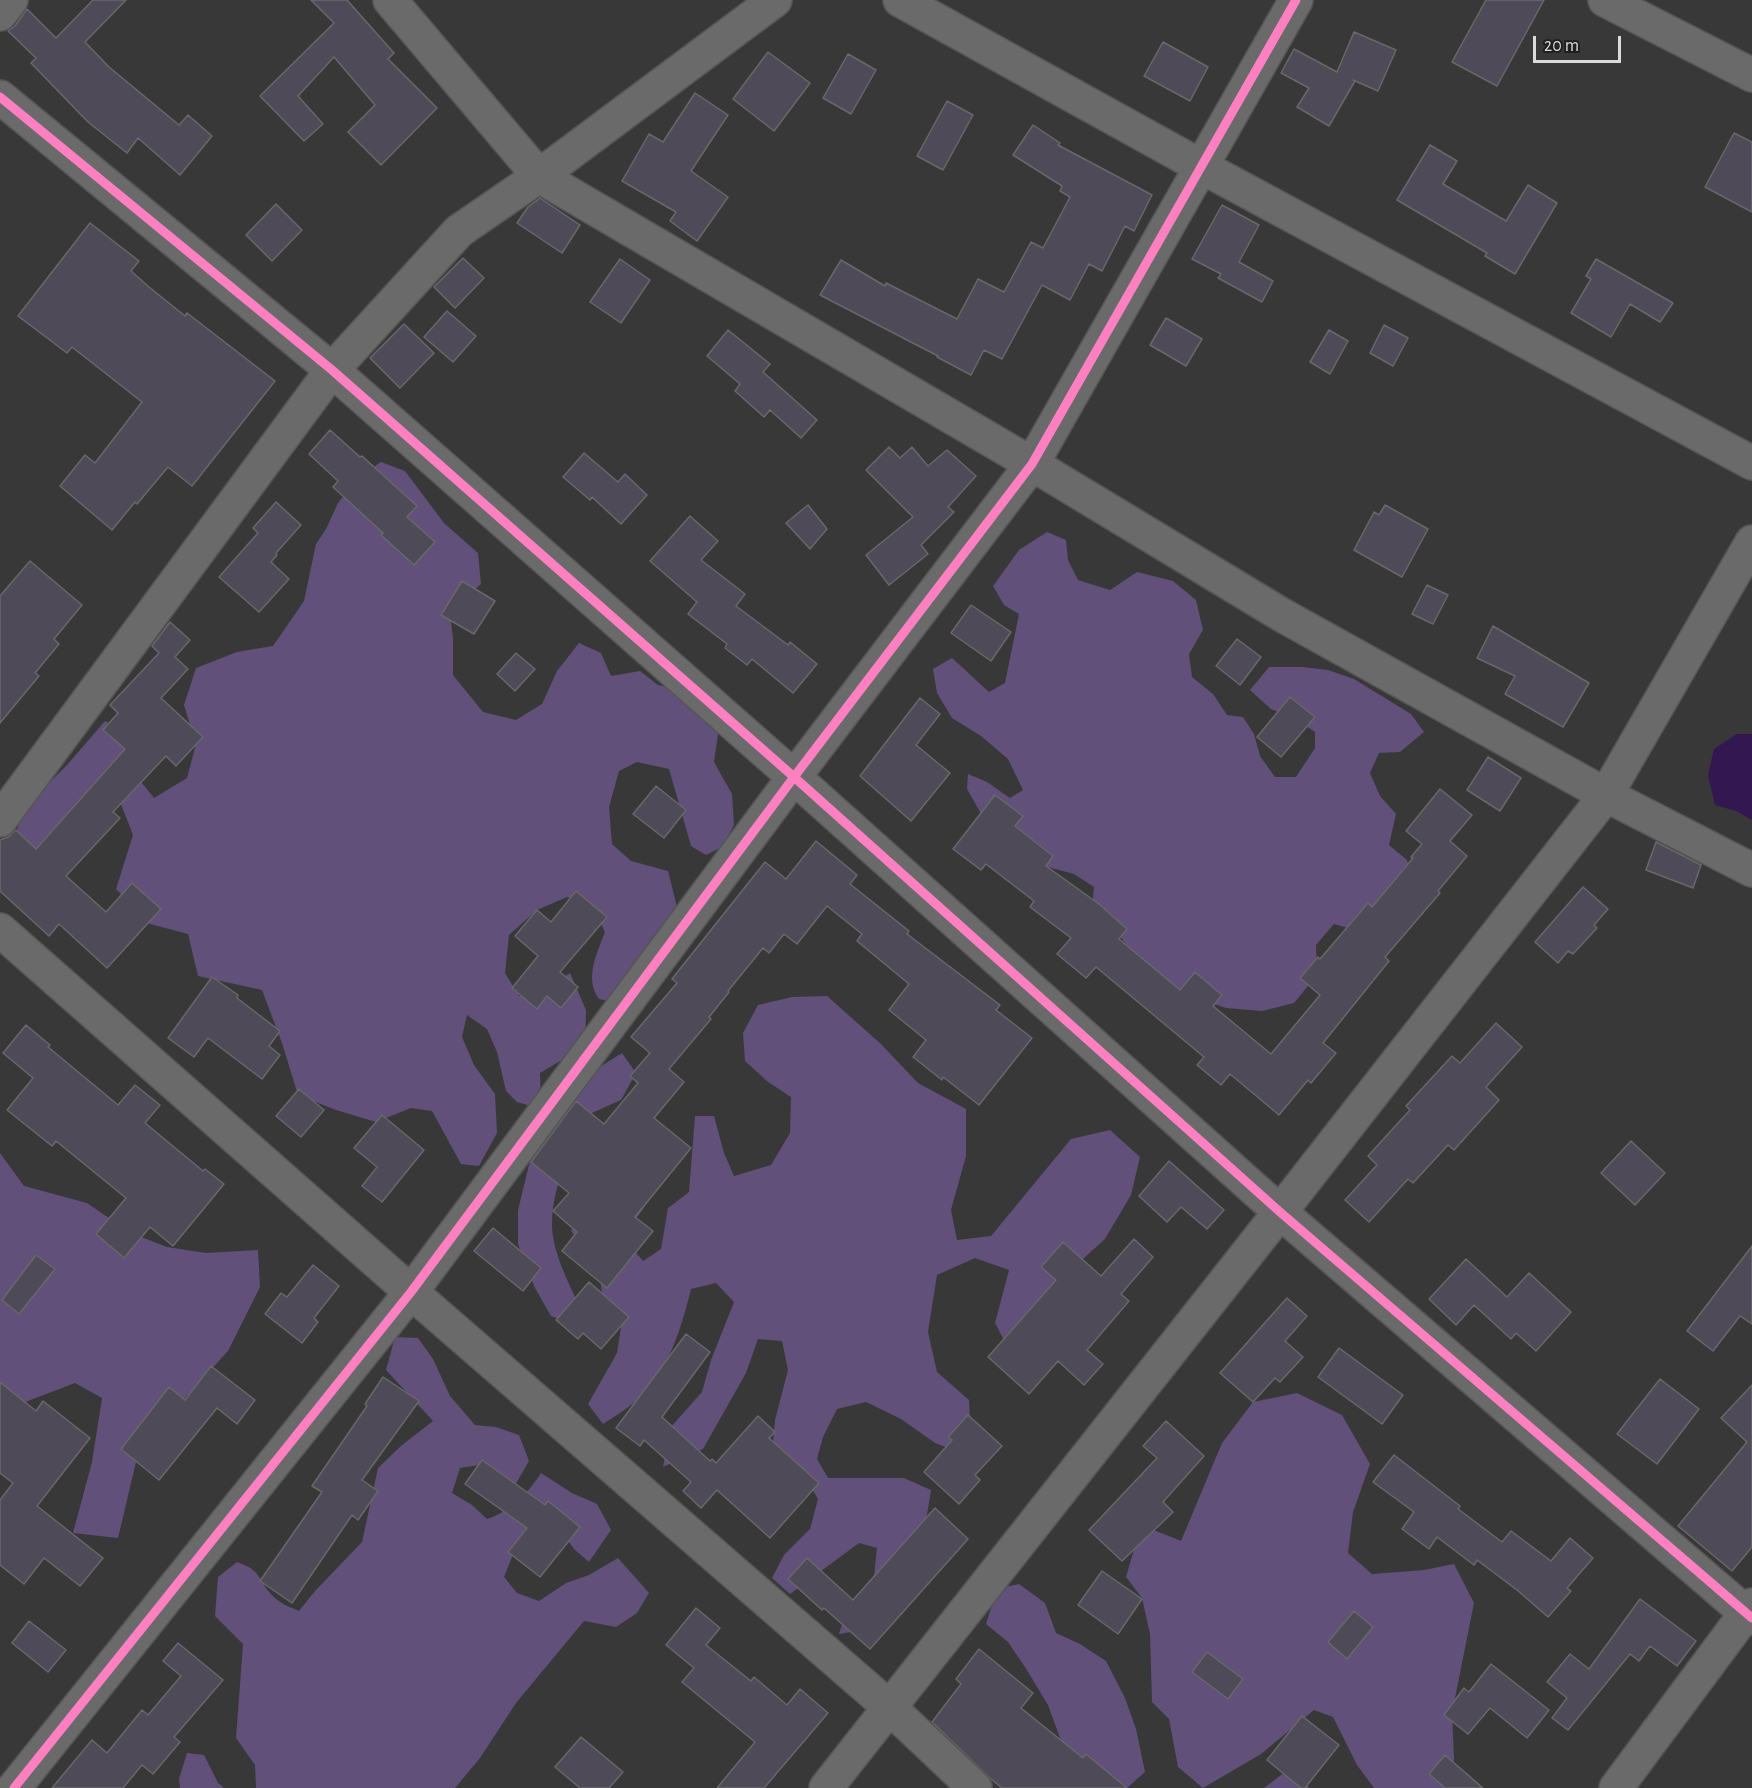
<!DOCTYPE html>
<html>
<head>
<meta charset="utf-8">
<style>
  body { margin:0 }
  #map { position:relative; width:1752px; height:1788px; overflow:hidden; background:#383839; font-family:"Alegreya Sans",sans-serif }
  canvas { display:block }
  .scale { position:absolute; left:1533px; top:36px; width:88px; height:27px; box-sizing:border-box; border:3px solid #dbdadc; border-top:0; padding-left:8px; font-size:18px; line-height:21px; white-space:nowrap; color:#dbdadc; -webkit-text-stroke:4px #1f1f20; paint-order:stroke }
</style>
</head>
<body>
<div id="map">
<canvas width="1752" height="1788"></canvas>
<div class="scale">20 m</div>
</div>
<script>
const context = document.querySelector('canvas').getContext('2d');
context.lineJoin = 'round';
function fillPath(path, color) { context.fillStyle = color; context.fill(path, 'evenodd'); }
function stroke(path, color, width, dash) { context.strokeStyle = color; context.lineWidth = width; context.lineCap = dash ? 'butt' : 'round'; context.setLineDash(dash || []); context.stroke(path); }
fillPath(new Path2D(`
  M381,462L405,471L444,523L478,553L481,584L450,613L453,639V675L483,712L516,720L542,704L557,671L579,643L601,653L611,676L640,671L658,685L700,695L720,720L714,762L732,794L734,825L722,847L706,855L691,846L669,769L637,762L619,771L609,807L612,844L631,861L668,871L677,907L609,1001L599,999C584,979 597,953 605,932L592,907L567,897L537,910L509,935L505,973L519,996L539,993L570,973L586,1010L585,1053L560,1061L540,1073L541,1109L517,1102L506,1091L497,1052L487,1029L467,1015L462,1037L474,1065L495,1094L497,1133L479,1166L461,1164L432,1111L411,1108L376,1122L336,1110L298,1095L282,1043L262,990L198,976L188,934L150,924L116,889L133,835L117,794L39,875L12,848L23,809L67,765L105,721L123,730L133,772L154,798L187,778L196,744L184,705L196,668L237,652L273,646L304,601L316,544L326,529L338,503L358,478Z
  M1047,532L1066,540L1068,560L1078,580L1110,590L1137,572L1173,581L1196,600L1203,630L1189,654L1192,677L1213,694L1227,715L1243,717L1254,734L1260,756L1275,777H1296L1315,748V732L1297,720L1271,709L1250,690L1269,667H1302L1328,670L1354,679L1411,714L1424,732L1400,752L1379,753L1370,773L1380,796L1396,814L1389,845L1407,860L1415,895L1354,930L1334,924L1316,945L1317,975L1294,1003L1262,1011L1226,1008L1196,998L1164,982L1139,963L1115,929L1092,908L1094,887L1074,874L1048,867L988,826L967,789L968,774L987,782L1010,798L1023,790L1008,759L981,736L952,718L937,693L933,669L952,658L989,692L1005,683L1019,614L1004,605L993,586L1019,550Z
  M827,996L881,1044L918,1083L966,1109V1156L951,1210L957,1240L991,1236L1071,1139L1110,1130L1140,1157L1131,1195L1105,1239L1062,1278L1010,1352L995,1323L1009,1270L975,1258L937,1275L928,1332L937,1372L969,1400L972,1457L935,1443L901,1419L866,1402L837,1409L823,1437L817,1459L828,1478H904L931,1490L922,1546L863,1630L839,1634L848,1605L874,1576L877,1548L859,1543L790,1594L772,1578L784,1555L810,1529L818,1499L803,1474L773,1443L775,1420L788,1370L782,1341L758,1339L746,1373L703,1449L663,1467L670,1428L702,1392L711,1360L734,1302L716,1283L691,1289C682,1326 668,1374 637,1400C627,1409 615,1416 603,1424L588,1404L617,1353L622,1321L603,1304L599,1268L571,1231L599,1187L662,1165L643,1209L627,1231L631,1247L643,1261L661,1249L668,1208L689,1192L695,1116H714L724,1153L734,1176L771,1165L790,1133L791,1097L768,1082L745,1061L743,1033L758,1005L792,997Z
  M622,1053L636,1073L621,1100L585,1116C571,1150 553,1184 552,1222C551,1248 568,1282 579,1305L571,1323L551,1316L535,1288L518,1244V1210L529,1165L544,1124L593,1071Z
  M0,1153L24,1186L87,1203L131,1233L167,1247L206,1253L258,1250L260,1287L228,1351L183,1400L137,1458L118,1538L73,1533L92,1462L102,1398L75,1383L20,1404L0,1391Z
  M395,1337L418,1338L433,1359L450,1396L475,1425L496,1427L519,1435L529,1461L510,1494L480,1465L460,1468L452,1493L472,1505L487,1519C512,1511 527,1494 541,1473L572,1493L597,1504L611,1530L589,1562L574,1549L560,1530L514,1552L504,1577L517,1593L539,1601L566,1583L589,1575L618,1558L649,1593L637,1613L616,1627L584,1621L516,1703L480,1758L455,1788H256L255,1765L236,1738L243,1644L215,1616L218,1577L237,1562C264,1571 256,1580 274,1597C281,1604 290,1607 299,1611L315,1591L362,1542L378,1468L402,1445L433,1421L386,1370Z
  M1297,1393L1342,1415L1370,1464L1353,1512L1348,1553L1372,1574L1424,1570L1454,1564L1474,1603L1452,1713L1454,1759L1449,1788H1374L1357,1765L1333,1717L1314,1710L1261,1754L1203,1788L1178,1767L1169,1719L1152,1702L1150,1634L1142,1598L1126,1577L1141,1525L1181,1541L1222,1443L1253,1402Z
  M1019,1584L1045,1603L1056,1633L1080,1644L1106,1661L1125,1698L1136,1729L1145,1772L1127,1788L1084,1778L1060,1738L1048,1705L1025,1667L1008,1642L986,1624L997,1589Z
  M187,1753L204,1755L218,1783L224,1788H180L179,1779Z
  M1289,1769L1310,1788H1264Z`), '#60507a');
fillPath(new Path2D(`
  M1737,734H1752V820L1736,811L1715,805L1708,775L1714,749Z`), '#321750');
const building = new Path2D(`
  M93,0H126L85,42L109,67L179,125L188,115L212,136L180,175L138,138L127,153L88,122L31,63L36,58L8,31L15,26L27,9L56,38Z
  M311,0H347L394,53L388,59L437,108L381,165L348,132L375,105L334,57L298,96L323,124L304,141L260,96L334,23Z
  M1486,0H1544L1497,86L1452,62Z
  M1354,32L1396,50L1378,91L1353,80L1355,81L1329,126L1297,107L1309,88L1281,73L1294,49L1337,72Z
  M1163,42L1208,67L1190,101L1144,76Z
  M768,52L810,83L774,131L733,99Z
  M848,54L876,70L851,114L823,98Z
  M695,93L728,115L691,171L728,197L697,241L670,221L676,212L622,181L649,134L663,142Z
  M947,101L973,115L943,170L917,156Z
  M1033,125L1060,143L1058,145L1152,195L1134,231L1125,226L1102,271L1089,264L1070,300L1042,285L1002,359L984,350L971,375L937,357L938,356L820,295L841,260L885,286L886,283L957,319L978,279L1004,292L1031,242L1043,248L1070,197L1060,191L1062,186L1013,155Z
  M1734,133L1752,142V212L1705,187Z
  M1430,145L1457,161L1443,184L1506,221L1528,185L1557,203L1515,274L1485,256L1487,253L1397,200Z
  M540,198L580,225L562,253L517,223L528,207Z
  M276,204L302,230L272,261L246,235Z
  M1222,205L1259,225L1239,262L1273,281L1262,302L1218,278L1221,274L1192,259Z
  M90,223L139,261L131,271L149,287L185,316L187,313L275,381L192,486L168,467L137,504L135,502L112,530L60,486L85,455L95,463L142,402L72,347L67,353L18,316Z
  M463,258L484,278L455,308L434,287Z
  M620,259L650,280L621,323L590,302Z
  M1596,259L1673,303L1660,322L1630,304L1611,337L1571,313L1591,279L1586,276Z
  M447,311L476,336L453,362L424,337Z
  M1166,318L1202,339L1186,366L1150,345Z
  M404,324L434,353L400,388L370,358Z
  M1384,325L1408,338L1393,366L1370,353Z
  M728,330L770,364L763,372L817,420L801,438L770,410L764,417L735,391L740,384L707,356Z
  M1329,330L1348,341L1330,374L1310,362Z
  M330,430L360,457L362,456L417,506L407,517L435,542L414,565L381,535L383,533L333,487L338,481L309,454Z
  M889,447L900,458L912,447L928,466L947,450L976,476L948,507L954,512L921,545L928,554L889,585L866,555L913,517L866,470Z
  M584,453L618,482L625,474L647,495L621,524L592,497L590,500L563,477Z
  M276,502L301,525L276,553L277,555L271,562L289,579L259,612L219,577L258,533L253,528Z
  M808,505L827,529L810,549L786,523Z
  M1385,505L1428,529L1402,577L1354,550L1374,512L1379,515Z
  M690,516L718,541L701,560L745,594L736,606L788,645L790,642L817,664L793,693L752,659L747,665L725,648L727,644L688,614L697,602L650,561Z
  M30,561L82,605L54,639L59,644L35,673L39,676L0,723V596Z
  M462,581L495,601L474,634L441,615Z
  M1427,585L1448,595L1433,624L1412,614Z
  M971,605L1011,632L991,661L951,633Z
  M170,622L190,640L175,657L188,669L161,698L203,737L176,766L166,756L113,812L120,818L66,876L106,912L132,883L161,909L107,968L59,924L49,936L0,891V840L8,837L16,830L36,849L125,749L103,730L118,713L110,705L159,653L152,646Z
  M1493,626L1589,683L1563,727L1505,694L1515,676L1477,658Z
  M1237,639L1261,657L1240,685L1216,666Z
  M516,653L535,669L515,691L497,674Z
  M1290,697L1315,717L1281,757L1257,737Z
  M920,698L940,714L916,745L950,773L911,821L860,776Z
  M1488,757L1521,778L1500,811L1467,790Z
  M656,786L686,810L664,838L633,814Z
  M1440,789L1472,815L1450,841L1467,856L1438,891L1440,893L1385,957L1389,961L1323,1043L1336,1053L1311,1083L1308,1080L1279,1115L1230,1074L1221,1085L1197,1065L1204,1057L1096,967L1086,978L1057,954L1071,938L1030,907L1034,901L986,864L981,870L953,849L995,795L1023,816L1015,826L1053,856L1046,866L1099,904L1127,929L1119,939L1180,990L1195,972L1222,995L1213,1006L1271,1054L1320,995L1300,978L1318,957L1320,959L1368,903L1372,907L1413,858L1411,857L1422,844L1406,831Z
  M816,841L857,875L850,884L909,931L907,934L1000,1005L996,1010L1032,1038L979,1105L943,1077L942,1080L913,1057L926,1040L889,1010L909,984L857,941L862,934L827,906L797,944L784,934L769,953L763,948L728,991L729,992L709,1017L711,1019L669,1069L684,1082L654,1118L691,1148L635,1217L653,1231L607,1288L562,1251L577,1232L553,1211L569,1193L531,1162L576,1101L604,1124L638,1083L630,1076L650,1053L631,1037L677,983L672,979L765,862L786,879Z
  M1656,842L1701,865L1693,888L1646,870Z
  M1583,887L1608,909L1594,925L1597,928L1573,954L1568,951L1558,963L1535,942Z
  M576,891L607,917L560,972L578,987L561,1008L547,996L537,1009L512,988L538,956L515,936L537,910L551,922Z
  M212,977L238,995L237,998L280,1031L269,1046L280,1055L262,1079L208,1038L194,1057L168,1038Z
  M1496,1023L1522,1047L1486,1087L1499,1100L1454,1150L1448,1145L1413,1183L1408,1179L1369,1222L1345,1200L1377,1165L1368,1156L1410,1110L1406,1106L1452,1056L1460,1063Z
  M26,1025L50,1045L48,1047L118,1105L135,1085L160,1105L145,1123L203,1171L205,1169L224,1184L173,1246L150,1227L124,1258L96,1234L126,1198L56,1141L52,1146L7,1110L33,1078L3,1053Z
  M299,1089L324,1110L301,1137L276,1116Z
  M382,1115L424,1150L382,1202L362,1186L377,1167L354,1148Z
  M1631,1141L1665,1173L1635,1205L1601,1173Z
  M1169,1161L1224,1210L1207,1229L1181,1207L1167,1222L1139,1196Z
  M493,1228L541,1268L523,1291L474,1251Z
  M1134,1239L1153,1257L1121,1294L1129,1301L1087,1350L1103,1364L1084,1385L1058,1361L1029,1394L988,1357L1056,1280L1041,1267L1063,1242L1101,1276Z
  M1752,1246V1324L1740,1316L1713,1351L1687,1331Z
  M36,1255L55,1269L19,1314L2,1300Z
  M1466,1259L1507,1297L1529,1273L1571,1312L1536,1351L1516,1333L1511,1339L1474,1305L1456,1325L1429,1299Z
  M313,1265L339,1286L314,1318L318,1322L302,1343L265,1314L281,1293L287,1297Z
  M589,1282L629,1317L601,1349L583,1333L578,1339L556,1320Z
  M1287,1298L1307,1316L1285,1341L1303,1357L1280,1382L1275,1378L1253,1402L1220,1373Z
  M686,1334L710,1352L662,1417L710,1461L712,1459L716,1463L758,1416L775,1432L769,1438L819,1483L770,1538L717,1490L701,1508L683,1491L691,1482L644,1440L640,1446L616,1428Z
  M1339,1348L1403,1395L1382,1424L1318,1377Z
  M211,1366L255,1400L237,1424L217,1408L159,1480L121,1449L169,1387L185,1400Z
  M383,1377L419,1401L362,1480L378,1491L358,1520L352,1515L292,1603L260,1581L322,1492L312,1486L367,1406L365,1404Z
  M1660,1379L1699,1409L1657,1464L1617,1434Z
  M0,1382L36,1411L43,1401L90,1438L37,1506L103,1558L80,1586L44,1558L24,1584L0,1565V1500L13,1483L0,1473Z
  M1752,1385V1547L1732,1571L1678,1526L1747,1442L1721,1418Z
  M968,1415L1002,1446L975,1475L980,1480L959,1504L924,1472L952,1440L948,1437Z
  M1166,1421L1204,1456L1163,1502L1173,1512L1122,1561L1089,1530L1157,1458L1143,1446Z
  M1394,1455L1460,1506L1458,1509L1502,1542L1511,1531L1551,1561L1570,1538L1593,1558L1567,1588L1571,1591L1548,1617L1517,1590L1477,1560L1474,1565L1437,1537L1429,1549L1402,1529L1414,1512L1373,1482Z
  M482,1460L545,1505L548,1501L580,1527L540,1577L508,1552L527,1528L465,1484Z
  M935,1508L968,1539L870,1649L824,1608L822,1610L788,1579L807,1558L853,1600Z
  M1102,1571L1142,1599L1118,1634L1078,1605Z
  M1640,1599L1696,1641L1677,1666L1650,1646L1639,1661L1630,1654L1568,1730L1552,1718L1567,1698L1547,1682L1570,1654L1589,1669Z
  M696,1608L720,1628L706,1645L751,1681L754,1677L787,1705L800,1689L828,1713L764,1788H717L755,1742L682,1682L694,1668L666,1645Z
  M1354,1611L1373,1627L1347,1659L1328,1642Z
  M29,1621L66,1650L48,1672L12,1643Z
  M178,1643L223,1680L174,1737L180,1742L153,1774L142,1765L123,1788H52L92,1740L107,1753L142,1710L148,1715L181,1676L163,1661Z
  M979,1649L1033,1693L1021,1708L1083,1758L1086,1754L1127,1788H1002L991,1779L932,1722L961,1684L956,1679Z
  M1207,1652L1243,1679L1228,1699L1192,1672Z
  M1491,1664L1549,1710L1527,1738L1490,1708L1468,1734L1444,1715L1464,1688L1469,1692Z
  M1302,1716L1339,1745L1305,1788H1301L1267,1760Z
  M581,1737L623,1772L609,1788H580L555,1767Z
  M1445,1755L1483,1788H1445L1429,1774Z`);
fillPath(building, '#4f4a57');
stroke(building, '#686869', 1.5);
const minor = new Path2D(`
  M390,0L539,176L1032,464L1282,615L1606,795L1752,870
  M900,0L1202,167L1752,463
  M1605,0L1752,75
  M0,14L11,0
  M0,97L332,370L794,777L1280,1212L1752,1618
  M0,820L332,370L459,231L539,176L775,0
  M0,930L411,1292L888,1706L975,1788
  M14,1788L411,1292L794,777L1032,464L1296,0
  M826,1788L1280,1212L1606,795L1752,542
  M1616,1788L1752,1605`);
stroke(minor, '#555556', 36);
stroke(minor, '#6a6a6a', 33);
stroke(new Path2D(`
  M0,97L332,370L794,777L1280,1212L1752,1618
  M14,1788L411,1292L794,777L1032,464L1296,0`), '#ff80c0', 9);
</script>
</body>
</html>
